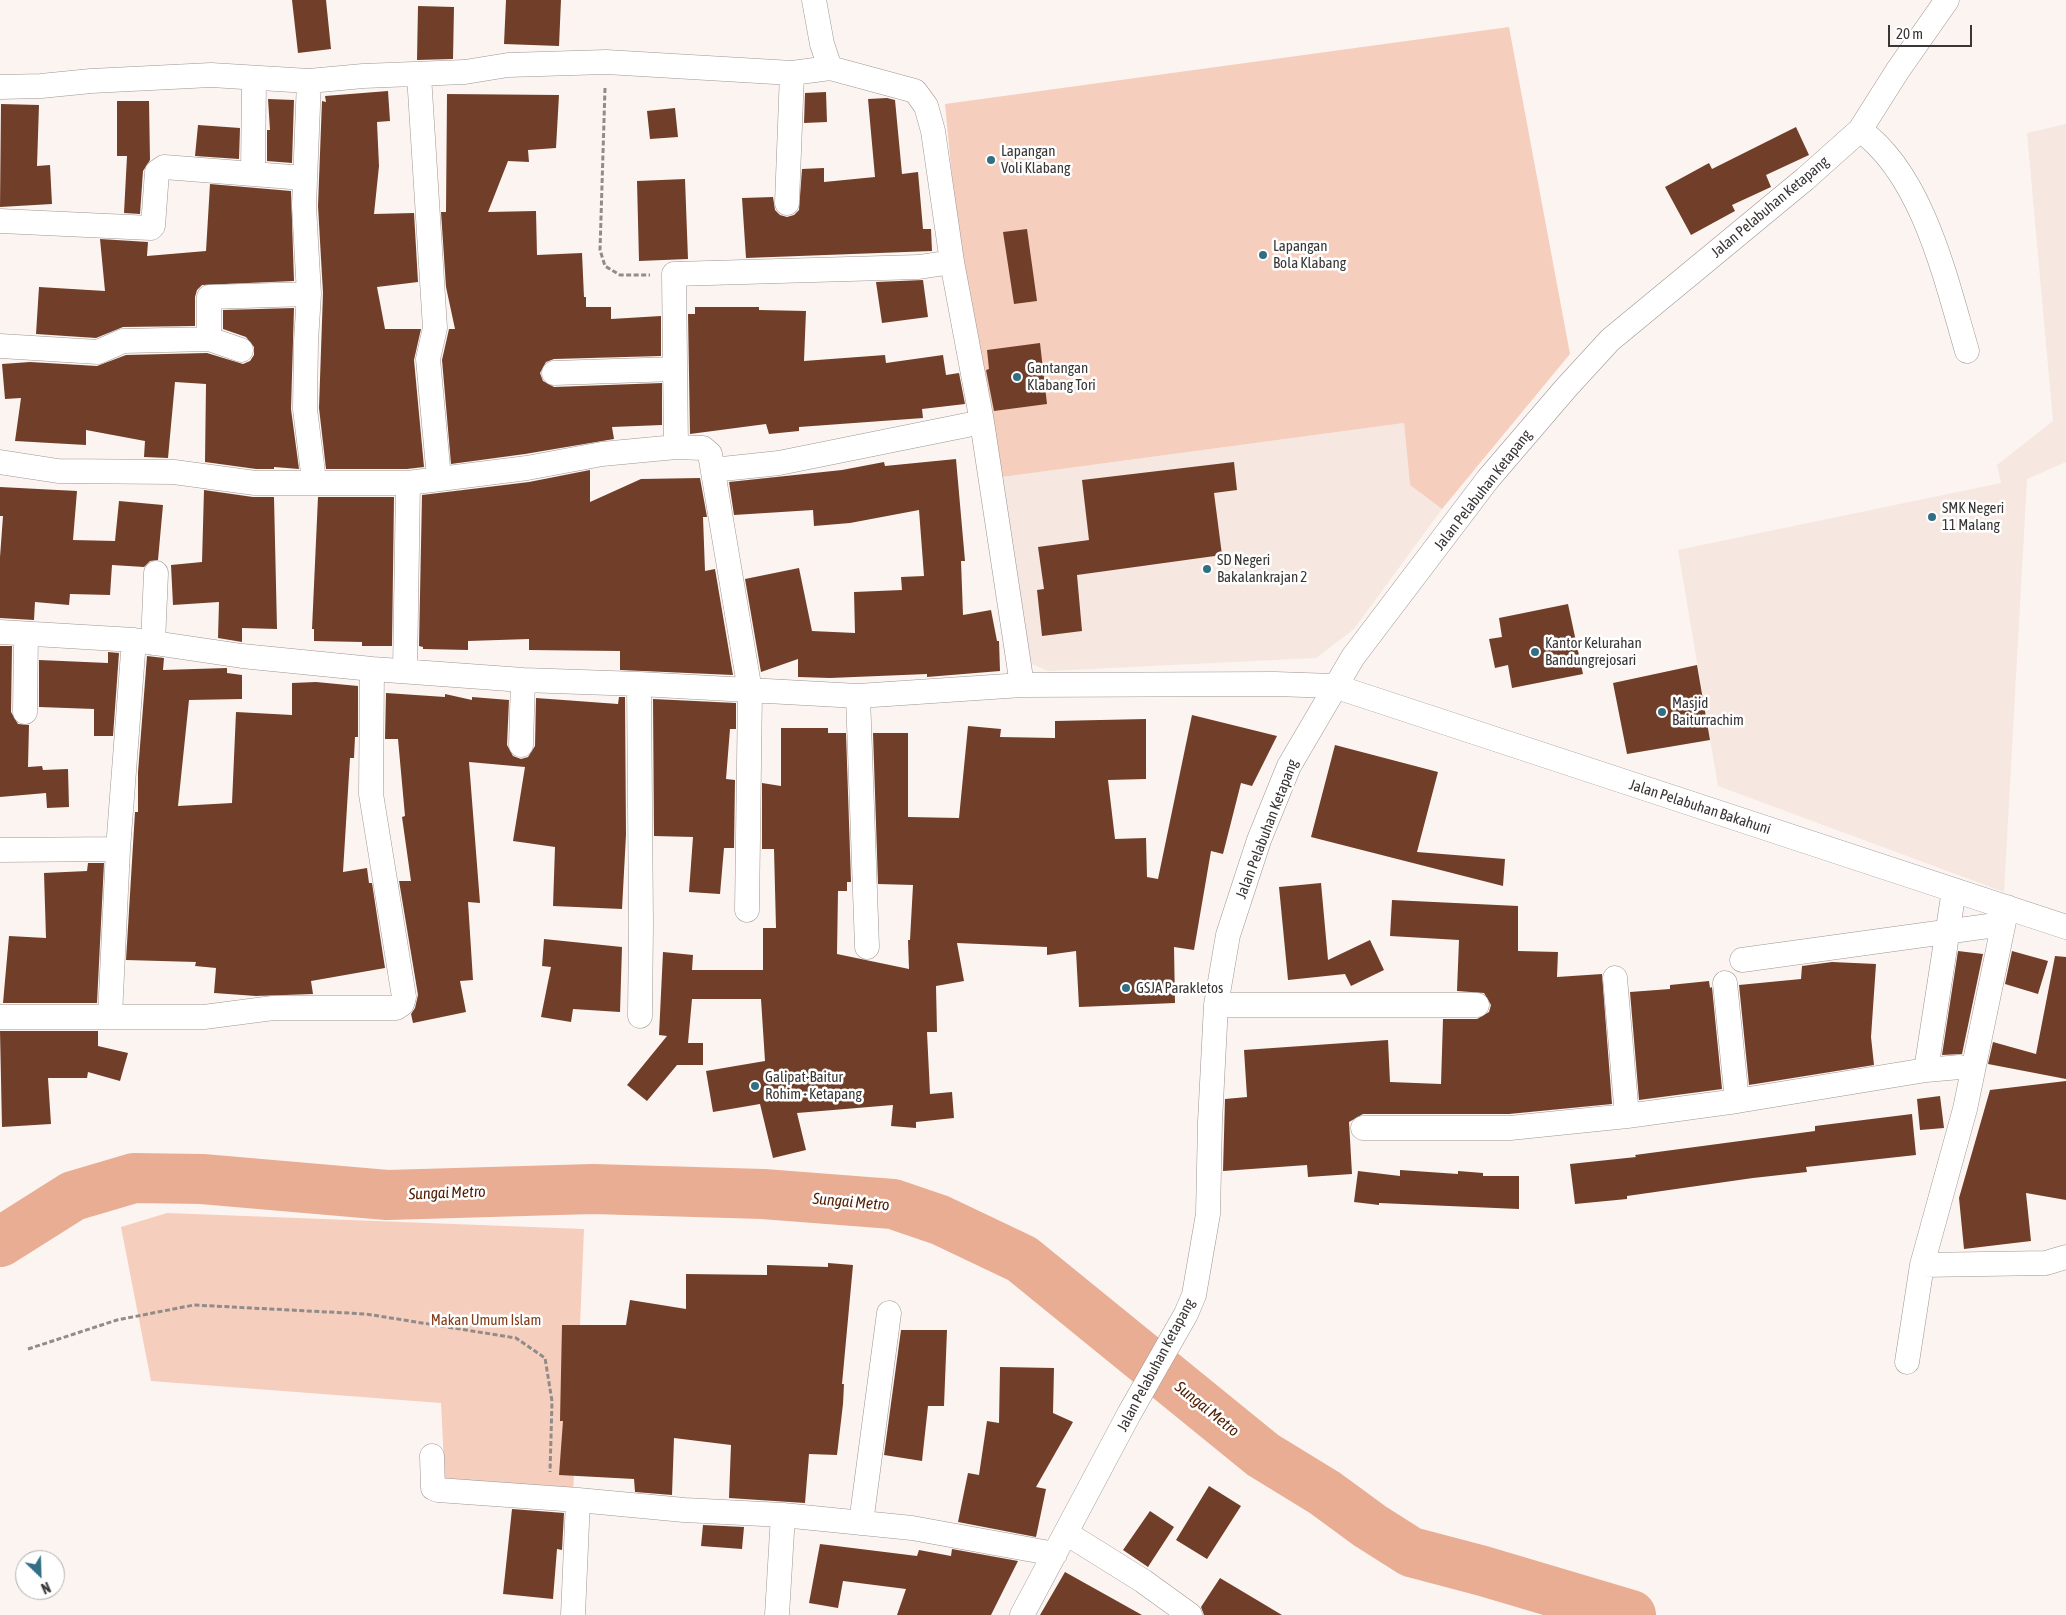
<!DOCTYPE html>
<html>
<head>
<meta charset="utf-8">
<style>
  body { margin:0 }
  #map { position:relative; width:2066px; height:1615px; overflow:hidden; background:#fcf4f1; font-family:"Asap Condensed",sans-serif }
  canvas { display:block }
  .north { position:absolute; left:15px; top:1550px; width:50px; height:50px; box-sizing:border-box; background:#fff; border:1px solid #b0afae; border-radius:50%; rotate:156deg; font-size:14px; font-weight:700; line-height:20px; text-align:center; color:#393635 }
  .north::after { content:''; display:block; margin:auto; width:18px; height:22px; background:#326f85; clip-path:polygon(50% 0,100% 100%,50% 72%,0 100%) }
  .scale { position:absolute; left:1888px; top:25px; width:84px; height:22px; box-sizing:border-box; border:2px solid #393635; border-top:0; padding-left:6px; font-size:15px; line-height:18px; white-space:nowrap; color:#393635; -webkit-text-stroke:4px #fff; paint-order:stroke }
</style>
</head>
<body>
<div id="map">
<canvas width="2066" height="1615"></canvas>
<div class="north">N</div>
<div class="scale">20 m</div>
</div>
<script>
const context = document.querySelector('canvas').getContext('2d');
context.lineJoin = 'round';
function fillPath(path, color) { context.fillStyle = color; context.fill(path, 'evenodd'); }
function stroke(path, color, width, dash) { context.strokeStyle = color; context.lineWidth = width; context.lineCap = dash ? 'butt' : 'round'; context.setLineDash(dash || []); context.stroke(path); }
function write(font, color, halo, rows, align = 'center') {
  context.font = font + ' "Asap Condensed",sans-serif'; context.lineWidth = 5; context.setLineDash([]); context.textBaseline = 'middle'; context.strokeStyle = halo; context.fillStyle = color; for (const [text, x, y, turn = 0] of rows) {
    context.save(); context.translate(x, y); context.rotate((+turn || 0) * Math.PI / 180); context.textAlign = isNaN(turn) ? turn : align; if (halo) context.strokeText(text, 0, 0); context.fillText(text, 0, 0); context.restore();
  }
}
fillPath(new Path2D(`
  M2066,124V462L2027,479L2004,892L1718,786L1678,550L2001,483L1997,465L2053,421L2027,133Z
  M1404,423L1410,485L1442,509L1354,629L1316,658L1048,671L1030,663L1002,477Z`), '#f6e7e0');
fillPath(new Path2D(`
  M1509,27L1570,354L1442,509L1410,485L1404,423L1002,477L956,218L945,104Z
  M167,1213L584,1229L573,1496L445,1482L441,1403L151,1381L121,1227Z`), '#f6cebd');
stroke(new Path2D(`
  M0,1242L73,1196L134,1178L202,1179L387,1195L593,1189L763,1194L893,1204L940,1220L1022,1259L1263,1455L1325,1493L1370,1526L1411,1552L1483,1571L1631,1615`), '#e8ad93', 50);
fillPath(new Path2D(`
  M292,0H326L331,49L298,53Z
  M506,0H561L559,46L504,44Z
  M418,6L454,7L453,59L417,60Z
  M388,91L390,121L377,122L379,166L374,214L414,213L418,282L377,287L385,329H421L414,360L424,467L407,469H326L319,408L323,293L318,206L322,101L326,102L325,96Z
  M826,92L827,122L804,123L805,93Z
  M447,94L559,95L556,148L528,150L529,162L508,161L488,212L536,211L537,255L582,253L584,297H586V307H611V319L661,316V356L554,359L546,362L540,373L543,381L554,387L662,383V425L612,427L614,439L525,454L451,464L442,360L449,329H455L446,287L441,212H446Z
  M887,98L895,100L902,174L918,172L923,229H931L932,251L746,258L742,198L773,197L775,210L780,215L787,217L794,215L799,210L802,169L824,168V182L875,177L868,99Z
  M268,99L294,100L292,163L267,161V130H270Z
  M117,101H149L150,160L143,171L140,214L124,213L127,156H117Z
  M1,104L39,105L37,166L50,165L52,204L0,207Z
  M675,108L678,137L650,139L647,111Z
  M198,125L240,128L239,159L195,156Z
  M1796,127L1809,155L1766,175L1771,187L1732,205L1735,211L1691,235L1665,187L1709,163L1712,169Z
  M685,179L688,259L639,261L637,181Z
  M210,184L291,191L294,281L202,285L197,290L195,297V326L123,327L96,338L36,334L39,287L105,291L100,239L148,242L147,256L206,251Z
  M1027,229L1037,301L1014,304L1003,232Z
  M923,280L928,317L882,323L876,282Z
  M695,307H759V310L806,311L804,361L885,355L886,363L943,355L946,375L959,373L965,404L922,409L923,418L799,427V431L769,434L766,424L690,434L688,314H695Z
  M294,308L291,409L299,469L274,467V469H256L205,462L206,384L175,382L168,458L144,457L145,441L86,430V445L15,441L21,398L5,399L2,364L30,362L97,366L126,355L207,353L243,364L250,361L254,355V347L246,337L223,329V310Z
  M1040,343L1047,404L994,411L986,370L989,369L987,350Z
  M956,459L965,561H961L963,615L991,610L997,641H999L1000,671L927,677V674L830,678L798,677V659L761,672L745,579L799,568L812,631L855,633L854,592L902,590L901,577L924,576L919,510L850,523L814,526L813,510L734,515L729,482L842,470L884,462L885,466Z
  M1234,462L1237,490L1214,493L1222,555L1077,575L1082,631L1042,636L1037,590L1044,589L1038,547L1089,540L1082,480Z
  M590,470V502L641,479L700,478L707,517H703L705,571L715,569L733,675L620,670V651L529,650V639L468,641V650L423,649V647L419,646L422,495L529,482Z
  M0,487L77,491L73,540L115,541L119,501L163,505L158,560L150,561L144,567L112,565L110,595L70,594L69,605L35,602L34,620L0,618V557L3,516H0Z
  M204,490L253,497H274L277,629L242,628V642L218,638L219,602L173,605L171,565L202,562Z
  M318,497H394L392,646H362V642L314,641V629H312Z
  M1568,604L1583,674L1512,688L1508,665L1495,668L1489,639L1502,637L1499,618Z
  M0,646H12L11,712L18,724L29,725L28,767L42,766L43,770L68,769L69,807L47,808L46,793L0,797Z
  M108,652L119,653L113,736H94V709L39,707V660L108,663Z
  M147,656L164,658L163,670L227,668V673L242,675V699L189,700L178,806L232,803L236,712L292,715V683L316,682L358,686V737H355L354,758H350L343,872L367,868L369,883H372L385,968L311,981L313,994L256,996L214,993L216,968L195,966L196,962L126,960L135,812H138V772Z
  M1697,665L1710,740L1627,754L1613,683Z
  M386,693L445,697V694L472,700V697L509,700L507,745L513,756L521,759L528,757L535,746L536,698L618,704L619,697H625L626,835L622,909L553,906L555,847L513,841L525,767L469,762L480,903L468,902L473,980L460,981L466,1012L413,1023L411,1014L415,1008L418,995L399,881H411L402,817L405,816L398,739H385Z
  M653,699L736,703V729H730L726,779L735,780L734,848H724L720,894L689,892L693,837L654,836Z
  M1192,715L1277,736L1252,786L1241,783L1223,854L1211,851L1194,950L1174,947L1175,1003L1079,1007L1076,951L1047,955V947L957,943L964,981L936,986L937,1032H927L930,1094L952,1092L954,1118L916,1122V1128L891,1126L893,1105L797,1113L806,1150L773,1158L760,1104L713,1112L706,1071L765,1061L761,999H692L688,1043H703V1065H677L647,1101L627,1085L667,1036L659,1035L663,952L693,955L692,970H763V928H776L774,849H762V783L781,786V728H828V733H846L851,882H847V891H838L837,954L909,969L908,940H910L913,885L878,884L873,733H908V817L959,818L968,726L1001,729L1000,737L1055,738V721L1146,719V779L1108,780L1115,839L1146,838L1147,877L1158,879Z
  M1335,745L1438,772L1417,852L1505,859L1503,886L1311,837Z
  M88,863H104L97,1003H3L9,936L46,938L44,873L87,871Z
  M1321,883L1328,960L1370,940L1384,970L1351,986L1345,974L1288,980L1279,887Z
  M1392,900L1518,906V951L1558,952L1557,977L1602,974L1612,1104L1509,1114H1363L1349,1122L1352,1174L1308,1177L1307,1165L1223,1171L1225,1099L1247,1097L1244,1050L1388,1040L1390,1082L1441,1084L1443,1019H1477L1489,1012L1491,1005L1484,993L1457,991L1459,940L1390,936Z
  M544,939L622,947L620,1012L573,1009L571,1022L541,1017L551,967L542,966Z
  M1958,951L1983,954L1962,1054L1942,1055Z
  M2012,951L2048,961L2038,994L2005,984Z
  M2055,956L2066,957V1079L1988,1064L1993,1042L2036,1054Z
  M1832,962L1876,964L1871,1037L1874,1065L1749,1085L1739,985L1801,979L1802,966Z
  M1709,981L1710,988L1712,987L1722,1089L1639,1100L1630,992L1670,989V985Z
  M0,1031H98V1046L128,1053L120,1081L88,1072L87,1078H48L51,1124L2,1127Z
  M2066,1081V1200L2026,1193L2031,1241L1964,1249L1959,1198L1990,1090Z
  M1940,1096L1944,1128L1920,1130L1917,1099Z
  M1912,1114L1916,1155L1806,1167L1807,1172L1753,1178L1627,1196V1199L1575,1204L1570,1164L1636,1157L1635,1155L1815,1131V1126Z
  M1400,1170L1458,1174V1171L1483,1173V1176H1519V1209L1379,1203V1205L1354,1202L1358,1171L1400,1176Z
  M828,1263L853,1265L842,1384H844L843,1404L837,1455L809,1454L805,1503L729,1498L731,1445L674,1438L672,1495L635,1492L634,1479L559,1475L563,1421H560L562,1325H626L630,1300L686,1309V1274L767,1275V1265L828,1267Z
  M901,1330H947L944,1406H928L922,1461L884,1455Z
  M1000,1367L1054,1368L1053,1413L1073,1422L1036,1487L1046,1489L1036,1537L958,1522L968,1473L979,1475L987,1421L999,1423Z
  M1209,1486L1241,1506L1207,1559L1176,1540Z
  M512,1509L564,1513L562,1550L557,1549L553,1599L503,1594Z
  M1150,1511L1174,1527L1148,1567L1123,1550Z
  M703,1525L744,1527L742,1549L701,1546Z
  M820,1544L917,1556L919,1550L951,1556L952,1549L1018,1561L991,1615H897L906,1589L843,1581L838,1608L809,1603Z
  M1065,1572L1142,1615H1040Z
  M1220,1578L1282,1615H1204L1201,1607Z`), '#713f29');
const street = new Path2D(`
  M814,0L822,44L830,68
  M419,75L435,328L428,359L439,478
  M309,81L304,206L309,294L306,341L305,409L314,481
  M0,87L41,86L91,81L211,75L309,81L363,76L465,72L508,65L606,62L792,73L830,68L915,91L926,106L933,131L952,262L982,422L1022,685
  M1860,130C1923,175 1946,280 1967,351
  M253,174L254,78
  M787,203L792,73
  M0,221L151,228L153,226L157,172L164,167L304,178
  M209,339L241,350
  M0,346L98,352L123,341L209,339V297L309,294
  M554,373L675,369
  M676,447L674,274L919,267L952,262
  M0,462L58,471L174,472L255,483H408L527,468L602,454L676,447L703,448L710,454L750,691L747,910
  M713,470L779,463L982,422
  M0,632L134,640L242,656L372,669L523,680L639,684L858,696L1022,685L1275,684L1334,686L2066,927
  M153,643L156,573
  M405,671L408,483
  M639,684L641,924L640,1016
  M858,696L867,947
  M25,712L26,634
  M521,745L523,680
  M0,850L118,849
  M1742,960L2003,924
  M1615,978L1627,1116
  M1725,983L1737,1101
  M1216,1005H1477
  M110,1016L118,849L134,640
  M0,1017H204L273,1008H396L402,1004L404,997L371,794L372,669
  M1926,1070L1954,890
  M1363,1128H1510L1627,1116L1737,1101L1926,1070L1960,1067
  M1922,1265L2046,1263L2066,1257
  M1907,1362L1922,1265L1965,1109L2007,907
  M432,1456L433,1488L438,1490L578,1500L684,1510L783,1515L912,1528L1055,1554
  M861,1523L889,1313
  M1066,1533L1143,1581L1190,1615
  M573,1615L578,1500
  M777,1615L783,1515
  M1022,1615L1129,1414L1186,1314L1194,1295L1208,1214L1210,1122L1216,1005L1228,935L1259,840L1289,766L1353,657L1488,479L1566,388L1610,340L1805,179L1860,130L1898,70L1947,0`);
stroke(street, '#9d9693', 25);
stroke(new Path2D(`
  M605,88L600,250L605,266L620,275H650
  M28,1349L117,1320L194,1305L366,1314L516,1338L545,1358L552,1401L550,1472`), '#918c8a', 3, [5, 2.5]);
stroke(street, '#fff', 24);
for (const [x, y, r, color] of [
  [991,160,5,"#326f85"],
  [1263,255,5,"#326f85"],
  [1017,377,5,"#326f85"],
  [1932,517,5,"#326f85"],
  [1207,569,5,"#326f85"],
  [1535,652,5,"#326f85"],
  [1662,712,5,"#326f85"],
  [1126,988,5,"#326f85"],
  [755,1086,5,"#326f85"]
]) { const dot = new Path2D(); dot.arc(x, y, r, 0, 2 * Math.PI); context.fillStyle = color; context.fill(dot); stroke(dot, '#fff', 2); }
write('15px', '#393635', '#fff', [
  ["Lapangan",1001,151],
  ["Voli Klabang",1001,168],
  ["Lapangan",1273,246],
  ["Bola Klabang",1273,263],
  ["Gantangan",1027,368],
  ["Klabang Tori",1027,385],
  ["SMK Negeri",1942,508],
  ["11 Malang",1942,525],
  ["SD Negeri",1217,560],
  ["Bakalankrajan 2",1217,577],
  ["Kantor Kelurahan",1545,643],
  ["Bandungrejosari",1545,660],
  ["Masjid",1672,703],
  ["Baiturrachim",1672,720],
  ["GSJA Parakletos",1136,988],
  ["Galipat-Baitur",765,1077],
  ["Rohim - Ketapang",765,1094]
], 'left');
write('15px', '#393635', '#fff', [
  ["Jalan Pelabuhan Ketapang",1770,207,-40],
  ["Jalan Pelabuhan Ketapang",1483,490,-52],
  ["Jalan Pelabuhan Bakahuni",1700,807,18],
  ["Jalan Pelabuhan Ketapang",1267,829,-69],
  ["Jalan Pelabuhan Ketapang",1156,1365,-62]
]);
write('15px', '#833d1a', '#fff', [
  ["Makan Umum Islam",486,1320]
]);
write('italic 16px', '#511d01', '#fff', [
  ["Sungai Metro",447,1193,-2],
  ["Sungai Metro",851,1202,5],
  ["Sungai Metro",1207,1409,39]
]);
</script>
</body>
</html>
